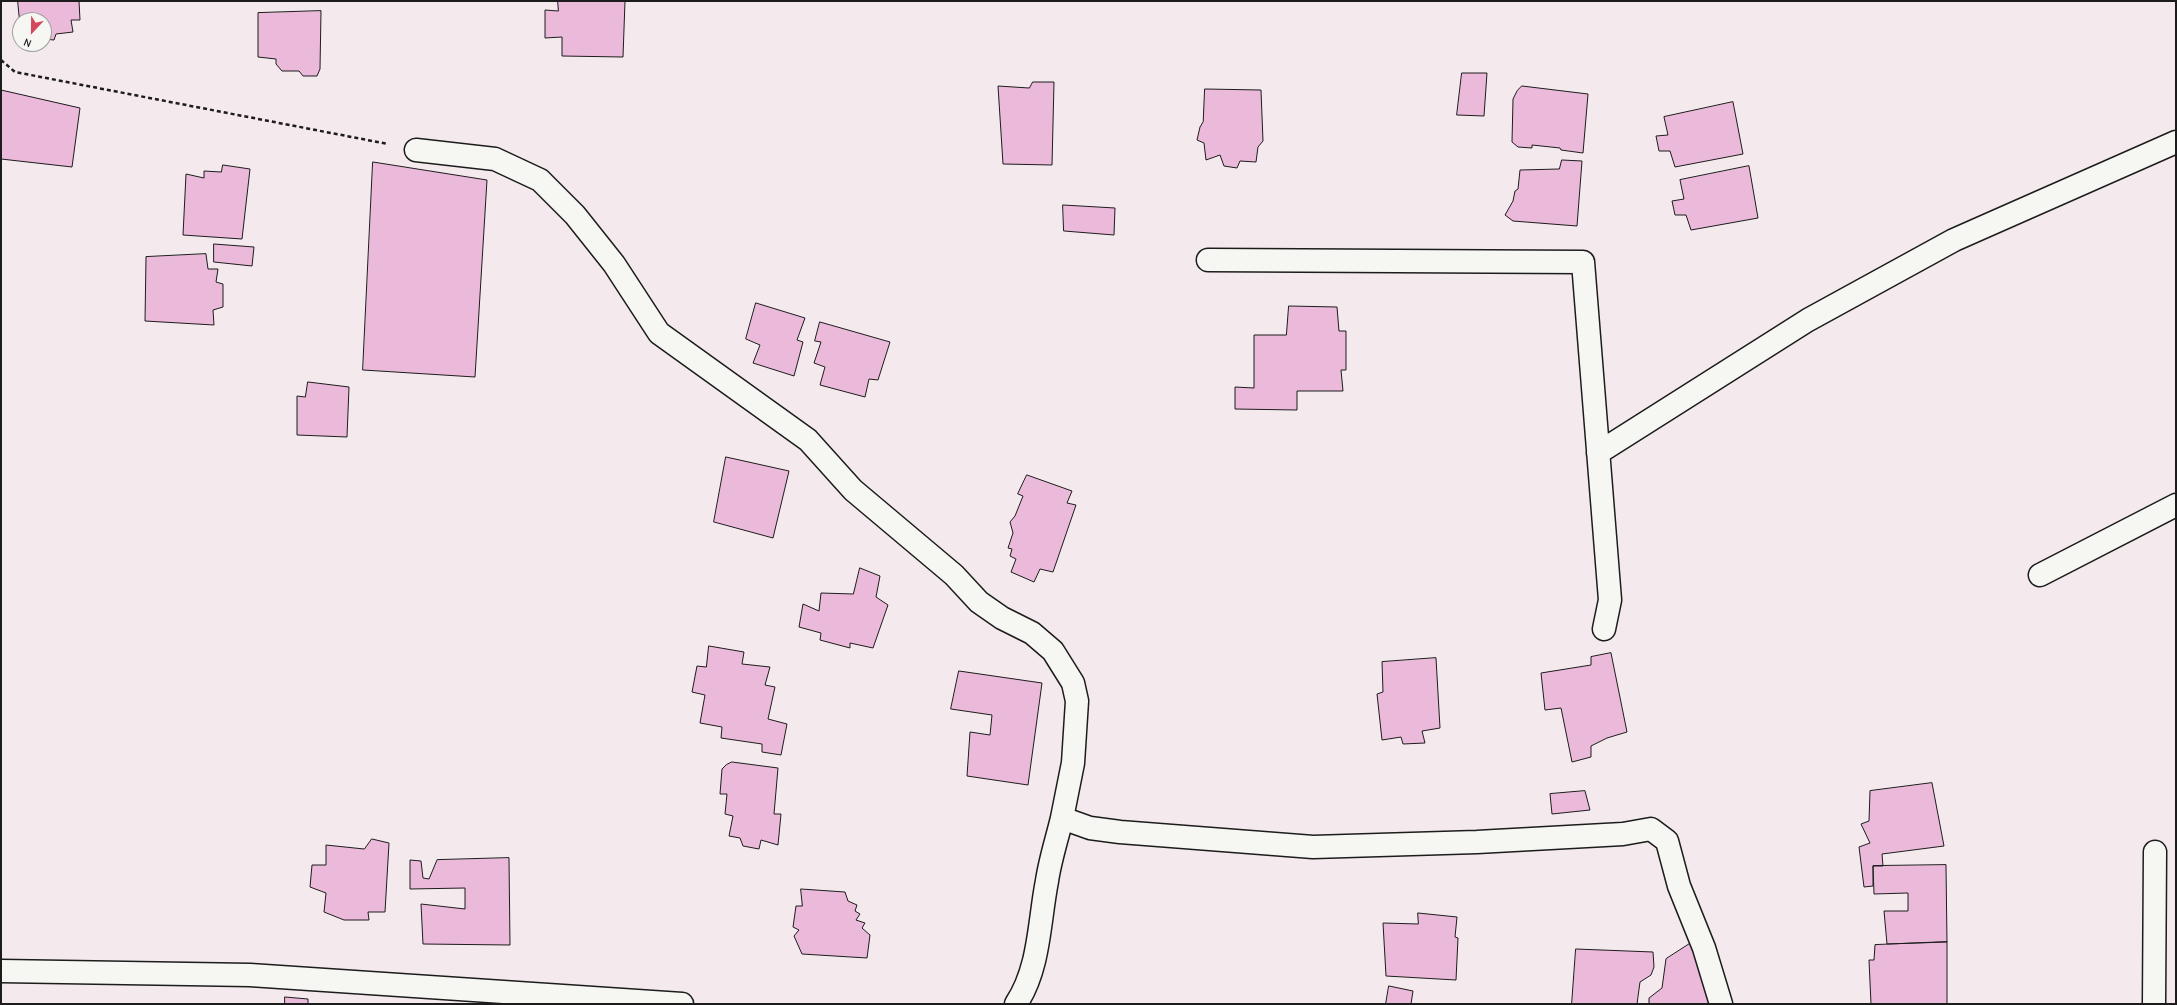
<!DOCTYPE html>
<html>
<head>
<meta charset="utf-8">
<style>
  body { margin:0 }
  #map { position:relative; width:2177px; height:1005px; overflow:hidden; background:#f4eaed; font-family:"Comic Neue",sans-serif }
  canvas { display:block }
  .frame { position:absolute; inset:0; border:2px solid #1c1c1c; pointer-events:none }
  .north { position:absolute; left:12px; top:12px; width:40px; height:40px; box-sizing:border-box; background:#f6f6f2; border:1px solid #9f9f9c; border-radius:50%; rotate:202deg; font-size:11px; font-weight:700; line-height:16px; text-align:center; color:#1c1c1c }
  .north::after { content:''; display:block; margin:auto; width:14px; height:18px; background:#d1495b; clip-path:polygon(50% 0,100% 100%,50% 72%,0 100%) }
</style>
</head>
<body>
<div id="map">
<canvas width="2177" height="1005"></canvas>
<div class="frame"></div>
<div class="north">N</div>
</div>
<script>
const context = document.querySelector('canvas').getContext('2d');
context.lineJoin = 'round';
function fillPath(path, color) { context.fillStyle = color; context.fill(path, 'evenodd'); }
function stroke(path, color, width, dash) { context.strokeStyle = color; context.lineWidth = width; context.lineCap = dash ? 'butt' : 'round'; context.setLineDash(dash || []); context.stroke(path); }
const building = new Path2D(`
  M18,1H79L80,20H71L73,32L56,34L54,40L44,39V20H20V25Z
  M558,1H625L623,57L562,56V37L545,38V10L558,11Z
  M321,11L320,69L317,76H303L299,71H282L276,64V59L258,57V13Z
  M1462,73H1487L1484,116L1457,115Z
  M1033,82H1054L1052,165L1003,164L998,86L1029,88Z
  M1522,86L1588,94L1583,153L1561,150L1560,148L1532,145V148L1518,147L1512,142L1513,99L1517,91Z
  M1205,89L1261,90L1263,141L1258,147L1256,162L1240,161L1237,168L1224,166L1220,155L1206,160L1204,143L1197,140L1200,127L1203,122Z
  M1,90L80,108L72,167L1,159Z
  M1733,102L1743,154L1675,167L1670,151H1659L1656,136L1668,135L1664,117Z
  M1562,160L1582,161L1577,226L1513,221L1505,215L1513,201L1515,191L1518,189L1520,170L1559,169Z
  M373,162L487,180L475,377L363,370Z
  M223,165L250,169L242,239L183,235L186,174L204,178V171L221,172Z
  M1749,166L1758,218L1691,230L1686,215H1675L1672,201L1684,199L1680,180Z
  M1063,205L1115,208L1114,235L1064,231Z
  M214,244L254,247L252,266L214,262Z
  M206,254L208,269H218L216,282L223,284V307L213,310L214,325L145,321L146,257Z
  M756,303L805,318L797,340L803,342L794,376L753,363L760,345L746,339Z
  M1289,306L1337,307L1339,331H1346V370H1341L1343,391H1297V410L1235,409V387L1254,388V335H1286Z
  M820,322L890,342L878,380L869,379L865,397L820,385L825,367L814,363L821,342L815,341Z
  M308,382L349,387L347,437L297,435V396L305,397Z
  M726,457L789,471L773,538L714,522Z
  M1027,475L1072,491L1067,503L1076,505L1053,572L1040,569L1034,582L1011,572L1016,559L1010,556L1012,549L1008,548L1013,533L1010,522L1015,516L1023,496L1018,494Z
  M860,568L880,576L876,597L888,605L873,648L850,643V648L820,640L821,633L799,627L803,604L819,611L821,593L853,594Z
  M709,646L744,652L742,664L770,667L765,685L775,687L768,719L787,724L781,755L762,752V744L721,738L722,727L700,723L705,695L692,692L697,666L706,667Z
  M1611,653L1627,732L1607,738L1591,746V757L1572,762L1561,708L1545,710L1541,673L1591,665V657Z
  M1436,658L1440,728L1422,731L1425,743L1403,744L1401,737L1382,740L1377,694L1383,692L1382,662Z
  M959,671L1042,683L1028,785L967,776L970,732L990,735L992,715L951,709Z
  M732,762L778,768L774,814H781L778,845L761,840L759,849L743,846L740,838L729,836L733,816L725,814L727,794H720L722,769L726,765Z
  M1932,783L1944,846L1882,854L1883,866H1873V886L1864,887L1859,847L1870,843L1861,824L1869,821L1870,791Z
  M1585,791L1590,810L1552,814L1550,794Z
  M372,839L389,843L385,912H368L369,920H344L324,912L326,893L310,887L312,865H326V845L364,849Z
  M509,858L510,945L423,944L421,904L465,909V888L410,889V860L421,861L423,878L429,879L437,860Z
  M1946,865L1947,942L1887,944L1884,911H1908V893L1874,894L1873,866Z
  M801,889L845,892L848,901L857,905L855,911L860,914L856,920L865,923L862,928L870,935L867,958L802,954L794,936L799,930L793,927L796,906H802Z
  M1418,913L1457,917L1455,937L1458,938L1456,980L1386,976L1383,923L1418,924Z
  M1947,942V1004H1871L1869,960H1874L1875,945Z
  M1691,943L1710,1004H1649V998L1662,988L1666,959Z
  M1576,949L1653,952L1654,967L1651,975L1640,982L1637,1004H1572Z
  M1389,986L1413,991L1411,1004H1386Z
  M285,997L308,999V1004H285Z`);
fillPath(building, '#ebb9d9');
stroke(building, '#1c1c1c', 1);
const street = new Path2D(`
  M416,150L495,159L540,180L575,215L614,264L659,333L808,440L853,490L954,575L979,602L1002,618L1032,633L1053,651L1073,683L1077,701L1073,763L1062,818
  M1208,260L1583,262L1610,600L1604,629
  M1598,453L1808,320L1954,240L2176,142
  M2040,575L2176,505
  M1,971L250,975L682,1004
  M1016,1004C1040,968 1039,921 1047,881C1050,860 1057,839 1062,818L1090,828L1120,832L1313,847L1477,842L1623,834L1651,829L1667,841L1679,886L1704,948L1721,1004
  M2154,1004L2155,852`);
stroke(street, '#1c1c1c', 25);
stroke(new Path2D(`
  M1,60L15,72L388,144`), '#1c1c1c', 2.5, [4, 3]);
stroke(street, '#f6f6f2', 22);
</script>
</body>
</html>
